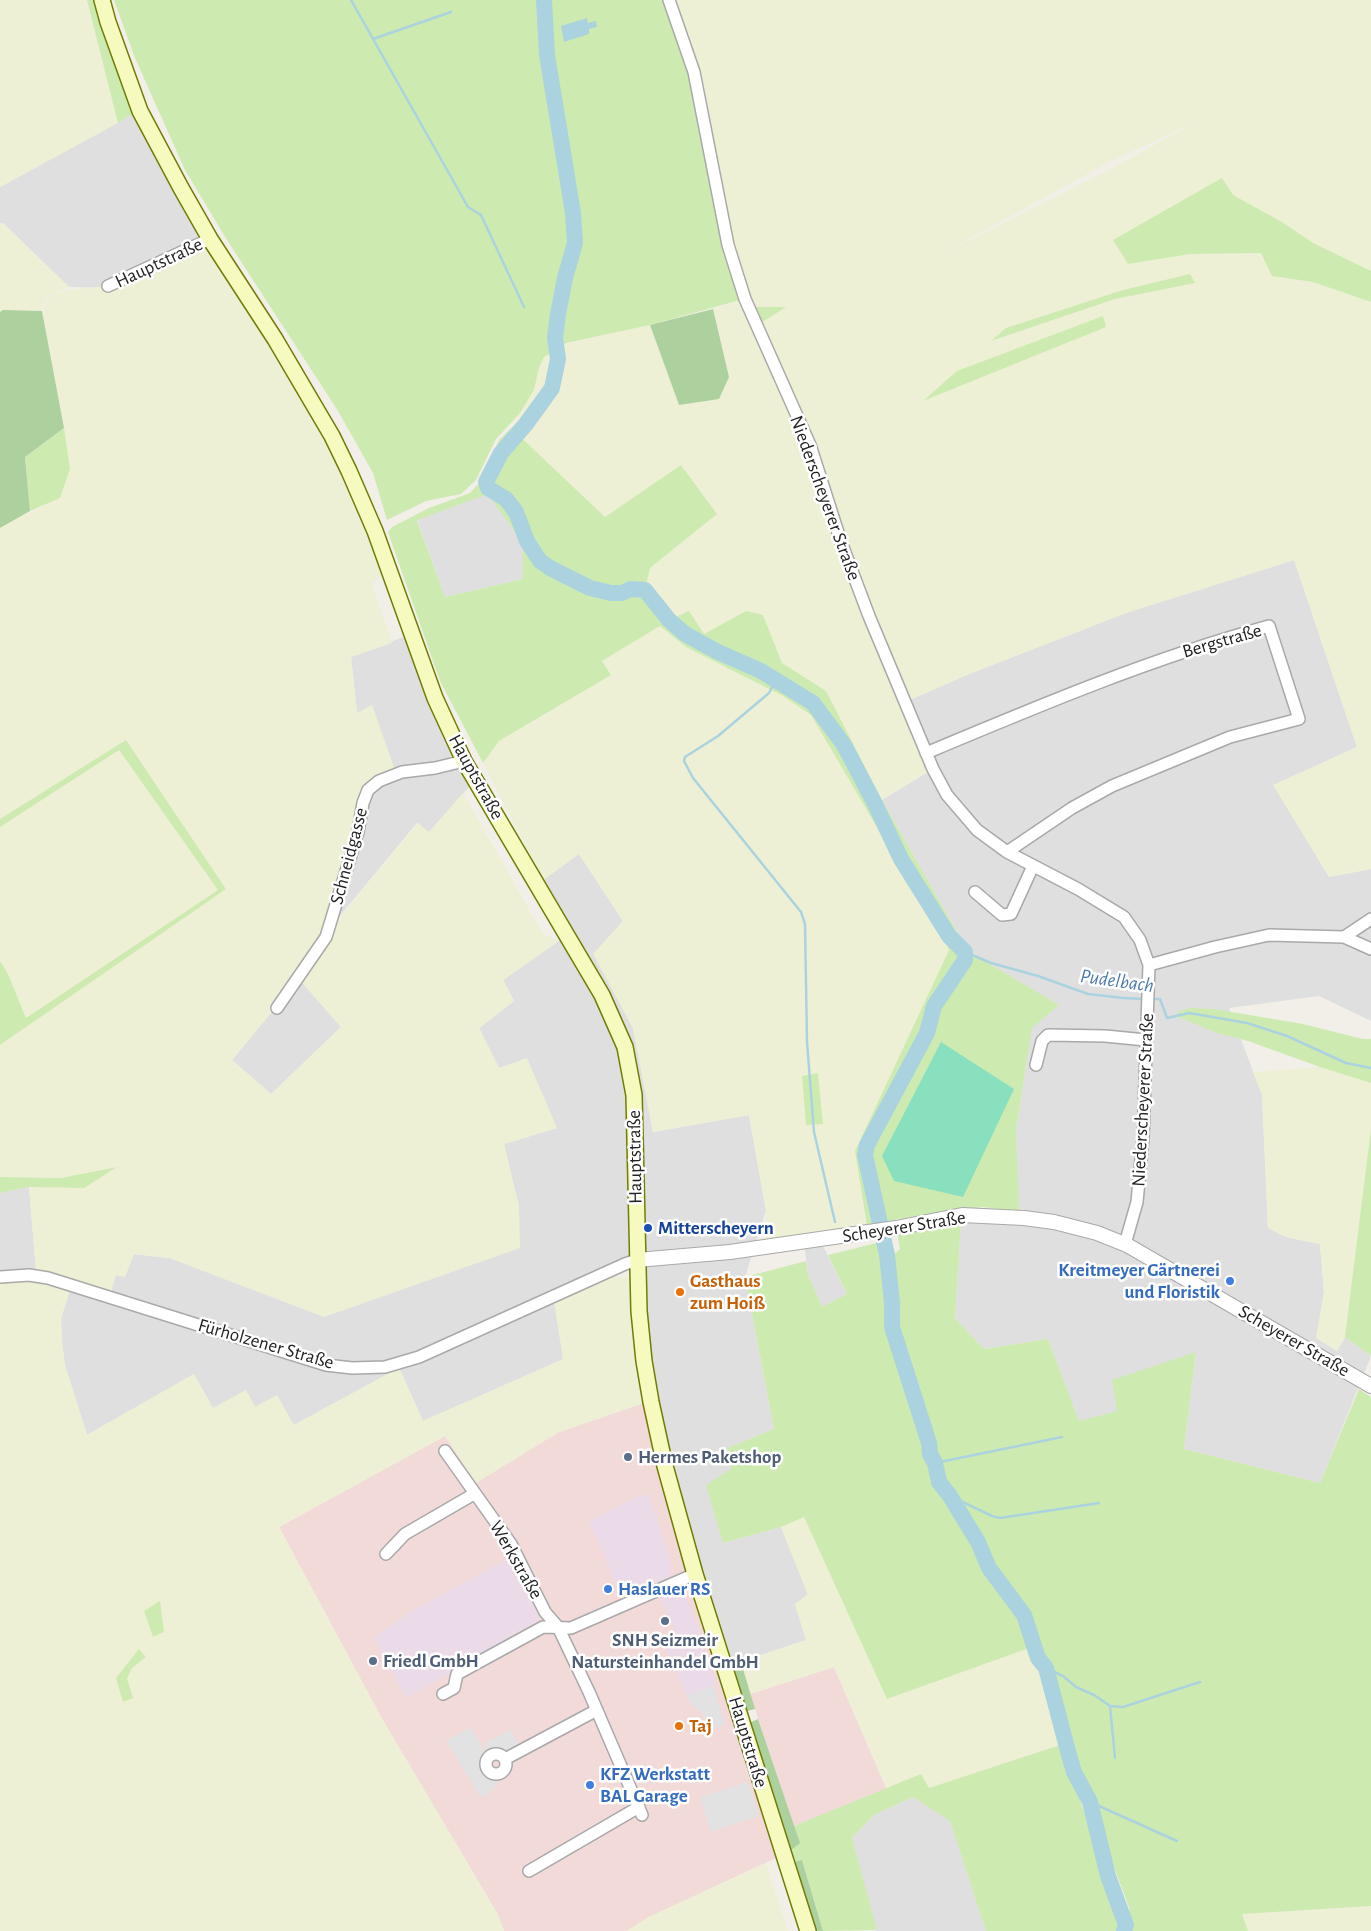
<!DOCTYPE html>
<html>
<head>
<meta charset="utf-8">
<style>
  body { margin:0 }
  canvas { display:block; background:#f2efe9 }
</style>
</head>
<body>
<canvas width="1371" height="1931"></canvas>
<script>
const context = document.querySelector('canvas').getContext('2d');
context.lineJoin = 'round';
function fillPath(path, color) { context.fillStyle = color; context.fill(path, 'evenodd'); }
function stroke(path, color, width, dash) { context.strokeStyle = color; context.lineWidth = width; context.lineCap = dash ? 'butt' : 'round'; context.setLineDash(dash || []); context.stroke(path); }
function write(font, color, halo, rows, align = 'center') {
  context.font = font + ' "Alegreya Sans",sans-serif'; context.lineWidth = 5; context.setLineDash([]); context.textBaseline = 'middle'; context.strokeStyle = halo; context.fillStyle = color; for (const [text, x, y, turn = 0] of rows) {
    context.save(); context.translate(x, y); context.rotate((+turn || 0) * Math.PI / 180); context.textAlign = isNaN(turn) ? turn : align; if (halo) context.strokeText(text, 0, 0); context.fillText(text, 0, 0); context.restore();
  }
}
fillPath(new Path2D(`
  M135,112L207,245L110,288L69,287L3,223L0,224V187Z
  M488,493L523,543V579L445,597L417,519Z
  M1294,560L1357,747L1274,785L1329,877L1371,869V1021L1319,996L1229,1008L1262,1095L1268,1228L1286,1237L1320,1244L1324,1292L1317,1338L1337,1351L1345,1337L1371,1356L1320,1483L1184,1449L1196,1353L1117,1411L1079,1422L1048,1339L984,1349L955,1318L962,1207L1018,1210L1016,1130L1032,1027L1058,1005L968,951L882,800L933,769L905,702L969,674L1126,613Z
  M406,636L470,786L429,832L417,823L329,929L372,706L357,713L351,657Z
  M579,854L623,921L594,954L633,1028L653,1132L749,1115L766,1211L745,1277L774,1429L727,1448L731,1469L723,1543L781,1527L808,1595L795,1604L806,1640L731,1665L700,1566L657,1400L648,1335L644,1262L608,1278L564,1359L423,1421L399,1368L294,1425L255,1407L246,1391L213,1409L194,1374L87,1435L65,1365L62,1342L61,1318L73,1281L116,1275L125,1276L133,1254L169,1258L519,1207L504,1144L557,1128L499,1068L479,1028L514,1001L503,980L574,930L543,880Z
  M299,979L341,1027L271,1094L232,1060Z
  M29,1187L36,1271L19,1270L0,1272V1193Z
  M820,1240L847,1294L821,1308L808,1275L804,1242Z
  M913,1797L950,1820L986,1931H876L852,1838L874,1815Z`), '#e0dfdf');
fillPath(new Path2D(`
  M644,1403L690,1589L778,1857L649,1917L627,1931H504L497,1913L381,1717L279,1527L445,1436L477,1482L559,1432Z
  M834,1667L887,1790L794,1826L750,1694Z`), '#f2dad9');
fillPath(new Path2D(`
  M649,1494L670,1559V1577L622,1598L589,1521L636,1497Z
  M511,1557L540,1614L535,1626L406,1698L374,1638L413,1610Z
  M670,1591L682,1592L686,1595L716,1684L687,1696L662,1641L677,1634L659,1596Z`), '#ebdbe8');
fillPath(new Path2D(`
  M0,0H87L118,123L0,187Z
  M669,0H1371V271L1313,243L1282,222L1233,195L1128,264L1190,254L1261,253L1273,276L1313,282L1371,302V869L1329,877L1273,785L1357,747L1294,560L1126,613L969,674L905,702L933,769L882,799L826,691L782,663L763,615L746,611L704,634L669,620L645,590L650,568L717,514L681,465L605,517L511,428L534,390L539,368L544,357L567,343L650,325L679,405L729,377L713,309L745,299ZM1192,124L1113,168L942,254L1109,162ZM1190,274L1194,283L1115,299L992,341L1006,328L1123,290Z
  M2,223L69,287L51,295L44,303L42,311L3,310L0,312V224Z
  M207,245L299,389L338,460L384,571L372,585L392,643L351,657L357,713L372,705L395,770L372,784L331,928L418,823L429,832L463,793L543,934L559,941L503,980L514,1001L479,1028L499,1068L527,1058L557,1128L504,1144L519,1207L520,1248L324,1317L169,1258L134,1254L125,1277L116,1275L111,1292L36,1271L29,1187L83,1188L115,1168L61,1178L0,1177V1045L226,888L126,740L0,819V527L60,498L70,469L44,320V307L50,297L57,293L70,290L108,286ZM299,979L341,1027L271,1094L232,1060Z
  M660,626L686,647L783,696L811,715L949,950L855,1151L867,1232L765,1247L766,1211L749,1115L653,1132L633,1028L593,954L623,921L579,854L543,880L483,763L499,741L610,676L602,661Z
  M119,750L218,890L26,1018L8,974L0,961V827Z
  M1320,1067L1371,1083V1129L1345,1337L1337,1351L1316,1338L1324,1292L1320,1244L1286,1237L1268,1228L1262,1095L1253,1072Z
  M622,1277L629,1279L634,1285L644,1403L559,1432L476,1483L445,1436L279,1527L381,1717L497,1913L504,1931H0V1280L10,1278L47,1283L70,1290L61,1318L62,1342L65,1366L87,1435L194,1374L213,1408L246,1390L255,1407L277,1395L294,1425L399,1368L423,1421L563,1359L554,1302L608,1278ZM139,1649L145,1657L132,1668L127,1679L116,1678Z
  M804,1517L887,1699L1032,1647L1042,1672L1060,1745L929,1788L921,1774L887,1790L834,1667L750,1694L741,1662L806,1640L795,1604L808,1594L781,1527Z
  M766,1863L788,1931H627L649,1917Z
  M1371,1906V1931H1248L1241,1914Z`), '#eef0d5');
fillPath(new Path2D(`
  M87,0H98L135,112L118,123Z
  M114,0H669L694,72L728,245L748,307H786L756,326L744,299L650,325L566,343L544,357L539,368L534,390L520,413L496,439L476,480L461,494L426,501L387,520L373,473L338,411L227,240L185,170L135,58Z
  M1222,178L1233,195L1282,222L1313,243L1371,271V302L1313,282L1272,276L1261,253L1190,254L1128,264L1113,240Z
  M1190,274L1195,283L1115,299L991,341L1006,328L1123,290Z
  M1103,316L1106,327L923,401L957,371Z
  M64,428L70,469L60,498L30,511L25,457Z
  M511,428L605,517L681,465L717,514L650,568L645,590L669,620L689,611L704,634L746,611L763,615L782,663L826,691L882,800L968,951L1059,1005L1032,1028L1016,1130L1019,1211L982,1207L898,1219L867,1227L855,1151L949,950L811,715L783,696L686,647L660,626L602,661L611,675L499,741L483,763L440,681L388,532L392,527L429,508L470,493L480,482L499,440ZM488,494L523,543V579L445,597L417,520Z
  M126,740L226,889L0,1045V961L8,974L26,1018L218,890L119,750L0,827V819Z
  M1191,1008L1214,1009L1303,1024L1363,1039H1371V1083L1320,1067L1248,1041L1217,1033L1176,1016L1179,1011Z
  M818,1073L823,1124L806,1125L802,1076Z
  M1371,1129V1356L1345,1337Z
  M117,1167L84,1188L29,1187L0,1193V1177L61,1178Z
  M961,1222L955,1318L984,1349L1048,1339L1079,1421L1117,1411L1112,1380L1196,1352L1184,1449L1320,1483L1359,1389L1371,1397V1906L1242,1914L1248,1931H986L950,1821L913,1797L874,1815L852,1838L877,1930L823,1931L802,1860L793,1862L789,1853L799,1843L794,1826L921,1774L929,1788L1060,1745L1090,1828L1117,1924L1130,1910L1090,1802L1046,1668L1033,1644L1024,1615L989,1568L939,1482L935,1463L936,1443L898,1326L893,1255L900,1249L897,1233Z
  M881,1242L886,1284L887,1322L930,1468L943,1496L985,1570L1020,1616L1032,1647L887,1699L804,1517L781,1527L723,1543L706,1485L731,1469L727,1448L774,1429L745,1277L806,1261L808,1275L822,1307L847,1294L828,1255Z
  M160,1601L164,1632L153,1637L144,1611Z
  M139,1649L146,1657L132,1668L127,1679L133,1698L123,1702L116,1678Z`), '#cdebb0');
fillPath(new Path2D(`
  M713,309L729,377L719,399L679,405L650,325Z
  M3,310L42,311L64,428L25,457L30,511L0,528V312Z
  M741,1662L755,1709L743,1712L731,1665Z
  M758,1719L800,1843L789,1852L747,1724Z
  M802,1860L823,1931H815L793,1862Z`), '#add19e');
fillPath(new Path2D(`
  M941,1042L1014,1089L963,1197L894,1181L882,1156Z`), '#88e0be');
fillPath(new Path2D(`
  M713,1685L725,1724L707,1733L702,1729L705,1724L701,1711L692,1706L687,1696Z
  M471,1727L485,1752L478,1765L486,1778L500,1781L485,1796H480L446,1741Z
  M510,1730L520,1746L510,1752L488,1751L484,1744Z
  M748,1782L759,1816L711,1832L700,1797Z`), '#e2e2e2');
fillPath(new Path2D(`
  M587,18L588,23L596,21L597,27L589,29V34L564,42L561,26Z`), '#aad3df');
stroke(new Path2D(`
  M351,0L468,207L481,215L524,307
  M373,39L451,12
  M776,680L769,693L718,736L685,757L684,761L693,778L801,912L805,924L807,1042L814,1132L835,1222
  M965,952L991,963L1038,976L1088,994L1123,998L1144,999
  M1150,999H1160L1167,1018L1189,1013L1247,1023L1287,1036L1346,1063L1371,1068
  M935,1463L1062,1437
  M950,1496L992,1516L1000,1518L1099,1503
  M1046,1668L1063,1676L1076,1687L1094,1695L1110,1706L1123,1707L1200,1682
  M1110,1706L1115,1758
  M1090,1802L1177,1841`), '#aad3df', 2.5);
stroke(new Path2D(`
  M544,0L547,55L573,213L575,243L565,278L558,314L555,338L558,359L552,388L526,424L501,453L486,482L488,488L506,499L516,512L527,541L540,561L550,568L590,588L611,593H622L631,589L645,590L669,620L685,634L716,651L761,671L813,703L844,745L875,804L901,859L949,936L965,952V960L934,1006L927,1033L867,1145L865,1155L887,1255L892,1303V1327L929,1443L930,1454L935,1463L939,1482L950,1496L978,1542L989,1568L1024,1615L1038,1658L1046,1668L1069,1755L1074,1772L1090,1802L1108,1876L1126,1925L1124,1931`), '#aad3df', 16);
const minor = new Path2D(`
  M669,0L694,72L728,245L745,299L810,445L841,542L869,616L933,769L947,795L977,830L1007,852L1078,889L1124,917L1140,940L1149,965L1143,1138L1137,1202L1125,1244
  M108,286L210,239
  M926,753C1038,706 1152,658 1269,626L1299,719L1230,737L1112,786L1072,808L1007,852
  M975,892L1002,915L1011,914L1033,866
  M1344,937L1371,919
  M1149,965L1215,947L1269,935L1344,937L1371,949
  M277,1008L326,937L358,832L363,803L368,790L379,781L402,772L435,768L464,761
  M1036,1065L1042,1041L1048,1035L1105,1036L1146,1040
  M0,1277L29,1275L48,1278L326,1365L352,1368L385,1367L419,1357L625,1264L637,1260
  M445,1451L511,1544L545,1612L558,1627L589,1692L642,1815
  M386,1554L405,1534L474,1494
  M443,1694L454,1688L457,1674L543,1627L571,1628L695,1574
  M486 1764a10 10 0 1 1 20 0a10 10 0 1 1-20 0Z
  M505,1759L597,1710
  M529,1871L639,1807`);
const tertiary = new Path2D(`
  M637,1260L730,1252L896,1228L962,1215L1024,1218L1054,1222L1097,1233L1127,1245L1371,1386`);
const secondary = new Path2D(`
  M102,0L108,22L140,111L181,188L210,239L275,339L332,436L349,471L375,531L435,698L464,761L602,995L625,1047L634,1095L639,1311L644,1361L651,1402L665,1466L695,1574L808,1931`);
stroke(minor, '#a9a9a9', 14);
stroke(tertiary, '#a9a9a9', 16);
stroke(secondary, '#707d05', 18);
stroke(minor, '#fff', 11);
stroke(tertiary, '#fff', 14);
stroke(secondary, '#f7fabf', 15);
for (const [x, y, r, color] of [
  [648,1228,5,"#1a4fb4"],
  [1230,1281,5,"#3f7fe0"],
  [680,1292,5,"#e8710a"],
  [628,1457,5,"#5c6f8a"],
  [608,1589,5,"#3f7fe0"],
  [665,1621,5,"#5c6f8a"],
  [373,1661,5,"#5c6f8a"],
  [679,1726,5,"#e8710a"],
  [590,1785,5,"#3f7fe0"]
]) { const dot = new Path2D(); dot.arc(x, y, r, 0, 2 * Math.PI); context.fillStyle = color; context.fill(dot); stroke(dot, '#fff', 2); }
write('19px', '#222', '#fff', [
  ["Hauptstraße",159,263,-25],
  ["Niederscheyerer Straße",825,498,70],
  ["Bergstraße",1222,641,-16],
  ["Hauptstraße",476,777,61],
  ["Schneidgasse",349,856,-75],
  ["Niederscheyerer Straße",1143,1100,-87],
  ["Hauptstraße",635,1157,-91],
  ["Scheyerer Straße",904,1227,-9],
  ["Scheyerer Straße",1294,1341,30],
  ["Fürholzener Straße",266,1344,16],
  ["Werkstraße",516,1560,60],
  ["Hauptstraße",748,1742,73]
]);
write('bold 19px', '#164399', '#fff', [
  ["Mitterscheyern",658,1228]
], 'left');
write('bold 19px', '#366cbe', '#fff', [
  ["Kreitmeyer Gärtnerei",1220,1270,"right"],
  ["und Floristik",1220,1292,"right"],
  ["Haslauer RS",618,1589],
  ["KFZ Werkstatt",600,1774],
  ["BAL Garage",600,1796]
], 'left');
write('bold 19px', '#c56008', '#fff', [
  ["Gasthaus",690,1281],
  ["zum Hoiß",690,1303],
  ["Taj",689,1726]
], 'left');
write('bold 19px', '#4e5e75', '#fff', [
  ["Hermes Paketshop",638,1457],
  ["SNH Seizmeir",665,1640,"center"],
  ["Natursteinhandel GmbH",665,1662,"center"],
  ["Friedl GmbH",383,1661]
], 'left');
write('italic 20px', '#4a7aab', '#fff', [
  ["Pudelbach",1117,981,8]
]);
</script>
</body>
</html>
